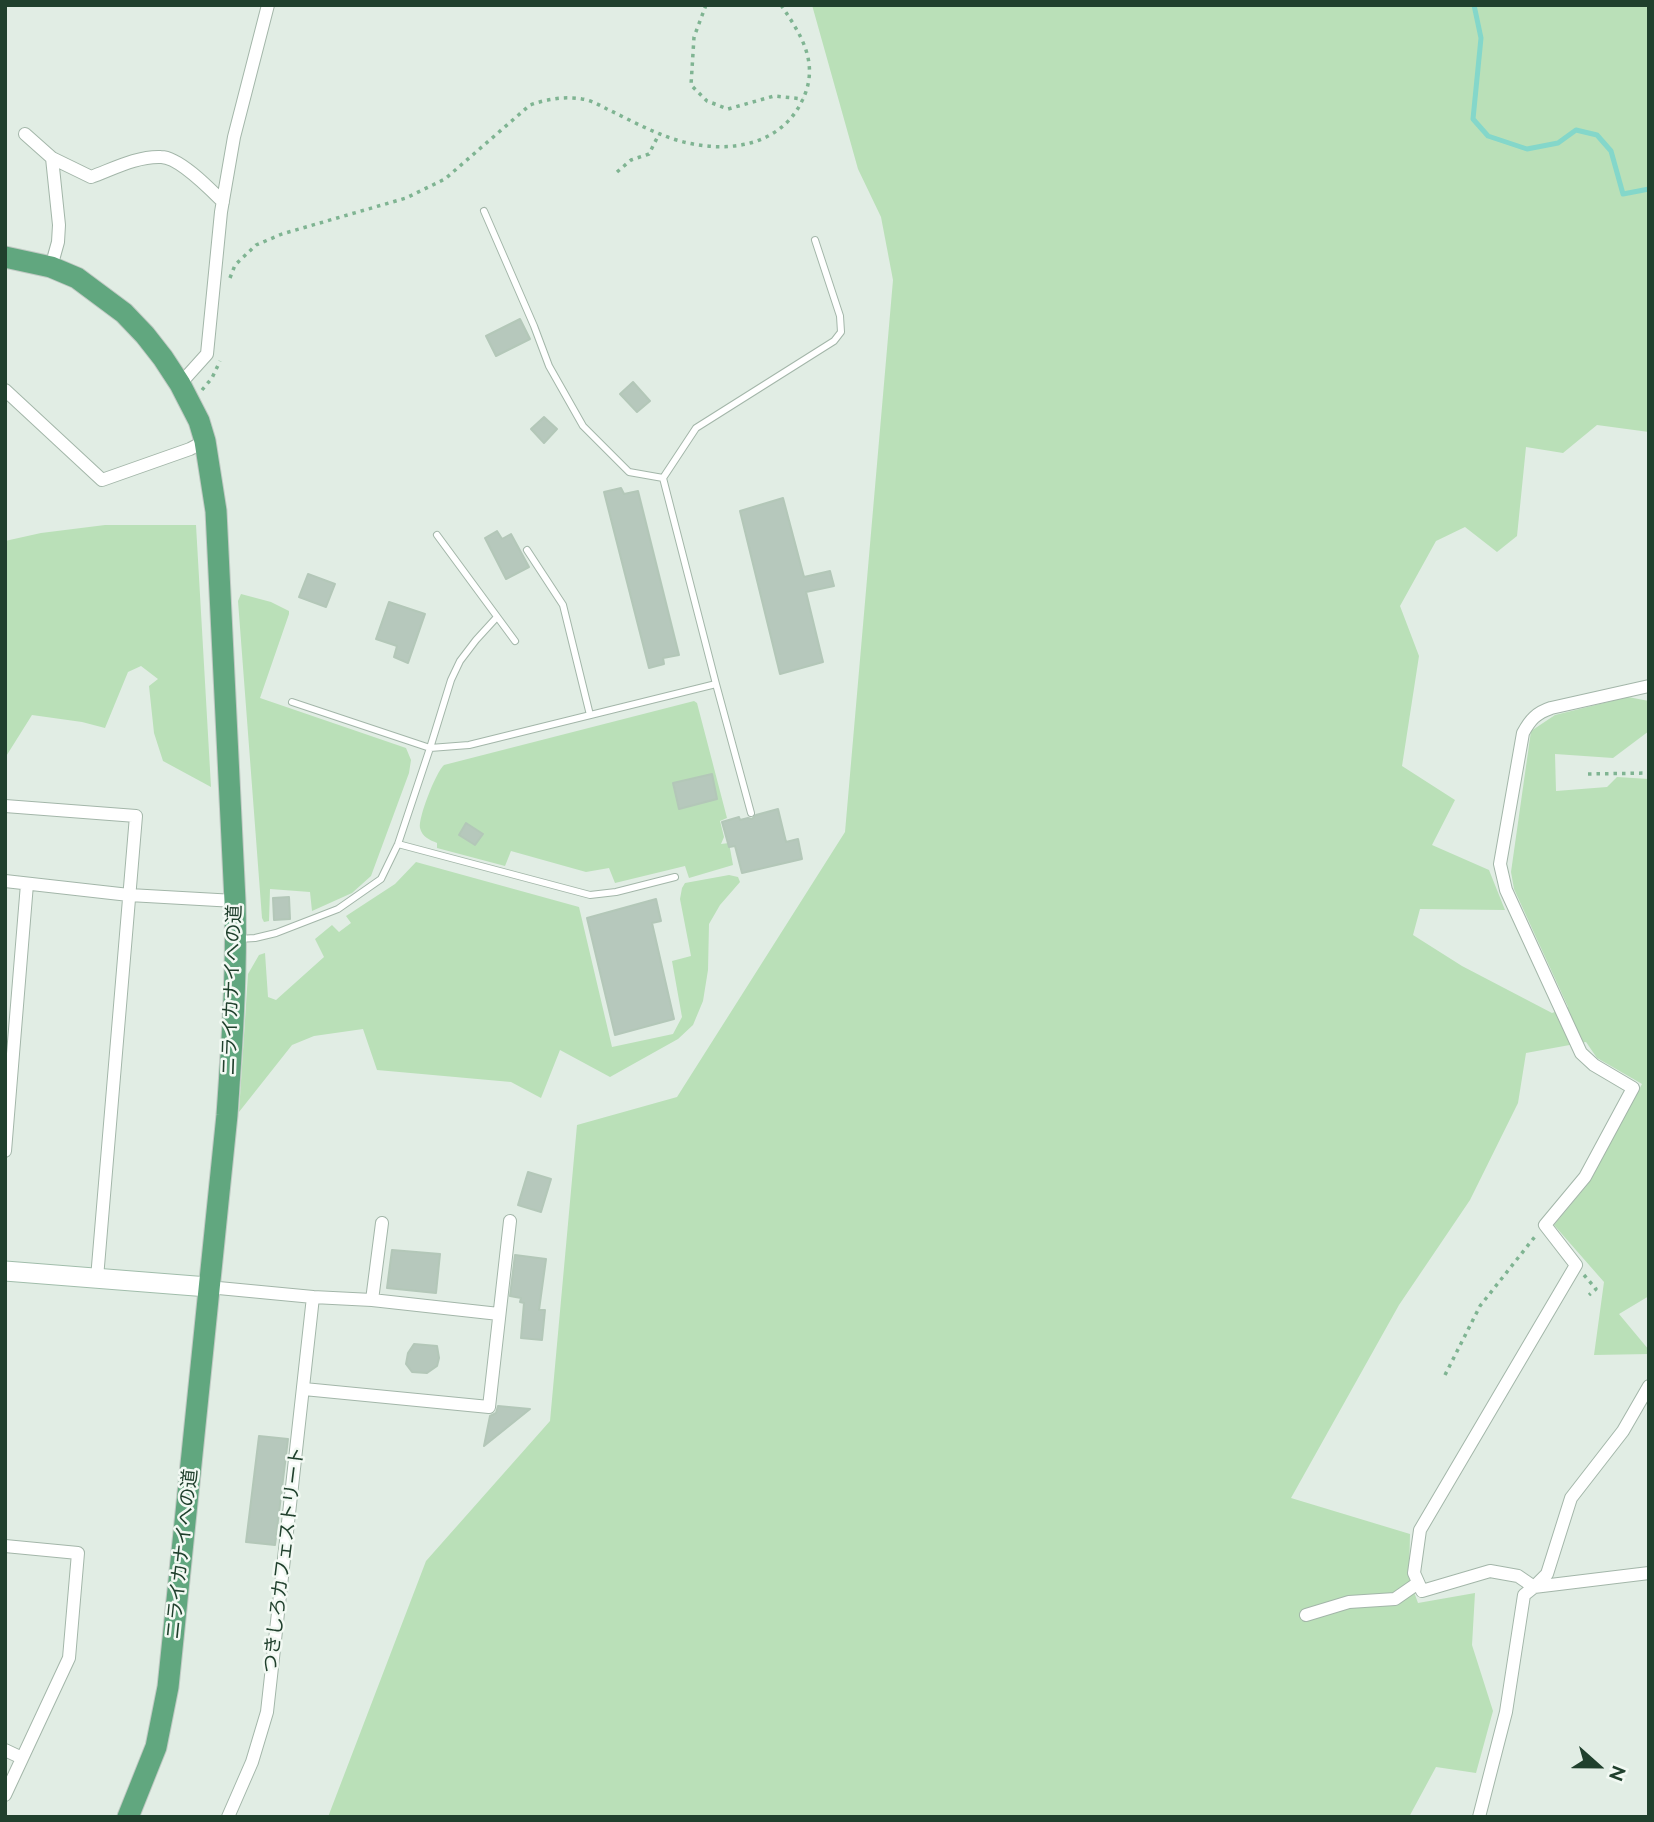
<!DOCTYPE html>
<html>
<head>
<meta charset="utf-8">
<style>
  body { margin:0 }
  #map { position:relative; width:1654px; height:1822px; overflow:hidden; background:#e1ede4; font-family:Raleway,sans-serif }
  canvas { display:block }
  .frame { position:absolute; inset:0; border:7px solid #20402d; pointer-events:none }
  .north { position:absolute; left:1563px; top:1731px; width:70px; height:70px; -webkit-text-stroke:5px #f2f9f3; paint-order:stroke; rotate:111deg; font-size:19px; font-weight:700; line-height:28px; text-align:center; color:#20402d }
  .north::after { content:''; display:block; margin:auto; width:24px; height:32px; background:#20402d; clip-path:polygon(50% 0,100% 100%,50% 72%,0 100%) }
</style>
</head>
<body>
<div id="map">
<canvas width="1654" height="1822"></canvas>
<div class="frame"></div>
<div class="north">N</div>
</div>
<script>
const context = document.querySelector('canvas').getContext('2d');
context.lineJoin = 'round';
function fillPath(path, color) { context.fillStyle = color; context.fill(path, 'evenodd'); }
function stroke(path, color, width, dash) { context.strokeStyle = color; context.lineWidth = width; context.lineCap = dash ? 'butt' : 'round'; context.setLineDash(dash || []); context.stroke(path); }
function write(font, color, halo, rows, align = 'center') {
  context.font = font + ' Raleway,"Noto Sans JP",sans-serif'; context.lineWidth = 5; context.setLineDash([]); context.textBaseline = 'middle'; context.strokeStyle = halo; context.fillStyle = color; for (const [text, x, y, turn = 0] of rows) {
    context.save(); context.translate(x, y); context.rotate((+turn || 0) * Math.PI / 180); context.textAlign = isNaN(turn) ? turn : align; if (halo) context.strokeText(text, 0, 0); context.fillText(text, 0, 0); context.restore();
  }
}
fillPath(new Path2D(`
  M812,5H1649V432L1597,425L1563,453L1526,447L1517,536L1497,552L1465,527L1436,541L1400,606L1419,656L1402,766L1455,800L1432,845L1489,870L1505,910L1420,909L1413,935L1462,966L1552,1013L1568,1007L1514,889L1511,872L1531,731L1555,715L1628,697L1649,701V731L1613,758L1555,754L1556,791L1607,787L1617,777L1649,779V1296L1619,1314L1649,1350V1354L1594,1355L1604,1282L1554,1225L1588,1184L1642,1084L1597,1058L1586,1042L1526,1053L1518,1103L1470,1200L1399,1305L1291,1498L1410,1534L1409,1578L1418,1603L1475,1593L1472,1645L1493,1711L1476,1773L1436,1767L1409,1817H328L426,1561L550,1421L577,1125L677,1097L845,832L893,280L881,217L858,169Z
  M105,525H196L211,787L163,761L154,733L149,686L158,679L141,666L128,672L105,728L82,722L32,715L5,758V541L41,533Z
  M241,594L271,602L289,611V614L260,698L406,748L411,760L409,773L371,876L352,893L312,911L310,892L270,889L269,921L264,922L262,918L238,601Z
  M694,701L697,703L727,818L720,821L724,837L721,844L729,843L733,865L689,878L685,866L615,883L609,868L586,872L511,851L505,866L437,848V843C430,840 422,837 420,828C418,818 436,772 444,765Z
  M416,862L579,907L612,1047L673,1034L682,1017L672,961L691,956L680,899L682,888L685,883L729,875L738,877L740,882L720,905L709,924L708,970L703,1001L693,1025L678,1039L610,1077L560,1050L541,1098L511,1082L377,1070L363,1029L314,1036L292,1045L239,1112L248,974L259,955L265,953L268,997L276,1000L324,957L315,939L332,925L339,932L351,923L346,916L395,884Z`), '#bae0b8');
stroke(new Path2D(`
  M1474,5L1481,38L1473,119L1488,136L1527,149L1558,143L1576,130L1597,135L1611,151L1623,194L1649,189`), '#84d7ca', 5);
const building = new Path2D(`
  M520,319L530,339L496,356L486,336Z
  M633,382L650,401L637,412L620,394Z
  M544,417L557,429L544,443L531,429Z
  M621,488L624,494L638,491L679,655L663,658L664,664L649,668L604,492Z
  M783,498L804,577L830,571L834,586L806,592L823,662L780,674L740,511Z
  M497,531L502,539L511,534L529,567L506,579L485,538Z
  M308,574L335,584L326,607L299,597Z
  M389,602L425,614L408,663L394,657L397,646L376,639Z
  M712,774L717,799L679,809L673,783Z
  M778,809L786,842L798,839L802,859L742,873L735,846L729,847L722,822L739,817L740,820L748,818L752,819L756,815Z
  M466,823L483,834L475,845L459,835Z
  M289,897L290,919L274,920L273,898Z
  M656,899L661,921L652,923L674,1019L615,1035L587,918Z
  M528,1172L551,1179L541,1212L518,1205Z
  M392,1250L440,1254L436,1293L387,1288Z
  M515,1255L546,1259L539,1310H545L542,1340L521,1338L524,1303L520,1302L521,1298L510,1296Z
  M414,1344L437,1346L439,1358L437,1366L427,1373L412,1372L406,1364L408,1353Z
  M498,1406L530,1409L484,1446L490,1416L496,1413Z
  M259,1436L288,1439L275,1545L246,1542Z`);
fillPath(building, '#b6c8bc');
stroke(building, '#b3c7b8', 2);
const lane = new Path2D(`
  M484,211L534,326L549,366L583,426L629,472L663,478
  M437,535L515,641
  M527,550L563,605L590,715
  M292,702L430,748L469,745L716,684
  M751,813L716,684L663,478L696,428L834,341L841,332L840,316L815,240
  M398,844L590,895L616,892L675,877
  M238,939L255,938L276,933L338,909L381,879L398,844L430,748L451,680L460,661L476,640L497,617`);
const street = new Path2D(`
  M25,134L52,158
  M51,267L58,242L59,225L52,158L91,177C113,169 137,156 161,157C179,157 210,189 223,202
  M180,384L207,354L221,212L234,137L268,5
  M5,390L102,480L190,449L205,441
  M5,806L136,816L97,1278
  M5,881L129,895L235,901
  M5,1151L27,884
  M208,1287L313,1297L372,1300L499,1314
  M372,1300L382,1223
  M304,1389L489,1407L510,1221
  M5,1546L78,1553L69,1658L5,1795
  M1534,1587L1547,1574L1571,1498L1623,1431L1649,1386
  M1534,1587L1649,1573
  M1306,1615L1349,1602L1395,1599L1418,1583
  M5,1750L22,1758
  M228,1817L252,1762L267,1712L313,1297
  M1479,1817L1506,1712L1524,1595L1534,1587L1518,1576L1490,1571L1422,1591L1414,1573L1420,1530L1576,1265L1545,1225L1585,1177L1633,1088L1594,1065L1581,1053L1506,890L1500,864L1523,733C1530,720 1536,713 1551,708L1649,686`);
const secondary = new Path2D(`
  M5,1271L208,1287`);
const primary = new Path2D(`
  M5,257L51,267L77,278L124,313L145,335L163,358L180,384L199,421L205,441L216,511L235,901C237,973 232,1044 227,1115L168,1687L156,1747L128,1817`);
stroke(lane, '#a3b6a9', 8);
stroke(street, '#a3b6a9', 14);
stroke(secondary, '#a1bdab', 21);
stroke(primary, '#c1cac4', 23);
stroke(new Path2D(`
  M706,5L694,37L691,85L707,101L728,109L774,96L803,99
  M617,172L631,160L649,154L659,134
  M230,278L235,265L256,245L282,234L406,198L445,179L530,105C547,99 565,96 582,99C591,100 599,105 607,109C624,117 642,127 660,134C707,154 774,155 801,103C821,65 802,36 781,5
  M202,390L212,378L220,361
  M1588,774L1649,773
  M1584,1275L1596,1289L1589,1295
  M1445,1375L1480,1306L1537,1234`), '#7fb492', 3.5, [3.5, 5]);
stroke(lane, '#fff', 6);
stroke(street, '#fff', 12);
stroke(secondary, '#fff', 19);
stroke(primary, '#61a77f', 21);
write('19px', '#20402d', '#f2f9f3', [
  ["ニライカナイへの道",232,990,-88],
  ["ニライカナイへの道",182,1554,-84],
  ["つきしろカフェストリート",284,1560,-83]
]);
</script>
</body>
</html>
